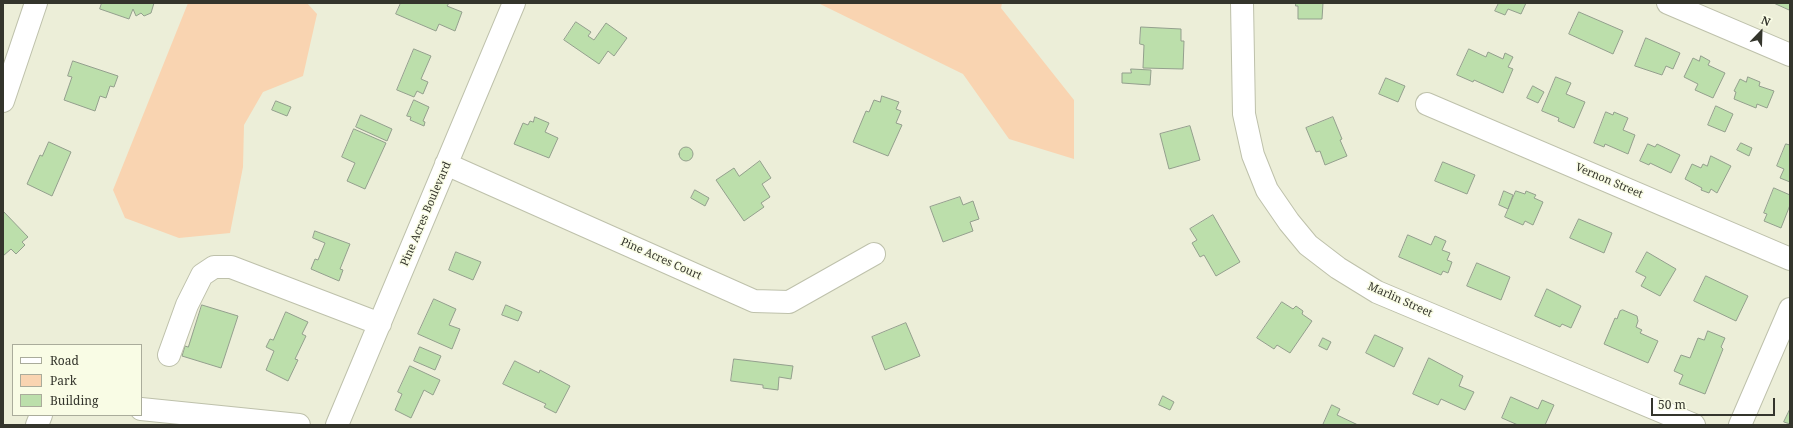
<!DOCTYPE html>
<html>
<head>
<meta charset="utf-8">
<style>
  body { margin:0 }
  #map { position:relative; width:1793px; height:428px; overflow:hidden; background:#eceed8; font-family:"Noto Serif",serif }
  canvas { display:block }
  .frame { position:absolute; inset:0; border:4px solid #34352c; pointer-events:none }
  .legend { position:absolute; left:12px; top:344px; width:130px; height:72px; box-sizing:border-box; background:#f9fce5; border:1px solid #aaac9b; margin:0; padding:5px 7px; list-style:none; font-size:12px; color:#34352c }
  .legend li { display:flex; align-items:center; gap:8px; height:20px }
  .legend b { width:20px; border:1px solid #aaac9b }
  .north { position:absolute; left:1741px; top:12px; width:40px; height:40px; -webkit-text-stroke:3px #f9fce5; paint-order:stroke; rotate:23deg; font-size:11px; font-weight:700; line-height:16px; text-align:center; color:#34352c }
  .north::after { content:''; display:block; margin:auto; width:14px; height:18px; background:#34352c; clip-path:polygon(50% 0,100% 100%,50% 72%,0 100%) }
  .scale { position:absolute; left:1651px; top:398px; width:124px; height:18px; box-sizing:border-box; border:2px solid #34352c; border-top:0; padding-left:5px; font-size:12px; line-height:14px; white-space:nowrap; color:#34352c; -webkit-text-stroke:3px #f9fce5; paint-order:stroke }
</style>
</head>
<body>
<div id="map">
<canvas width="1793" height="428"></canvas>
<div class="frame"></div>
<ul class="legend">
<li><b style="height:5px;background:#fff"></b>Road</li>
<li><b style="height:11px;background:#f9d4b1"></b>Park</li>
<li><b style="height:11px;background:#bcdfab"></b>Building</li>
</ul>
<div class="north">N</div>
<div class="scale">50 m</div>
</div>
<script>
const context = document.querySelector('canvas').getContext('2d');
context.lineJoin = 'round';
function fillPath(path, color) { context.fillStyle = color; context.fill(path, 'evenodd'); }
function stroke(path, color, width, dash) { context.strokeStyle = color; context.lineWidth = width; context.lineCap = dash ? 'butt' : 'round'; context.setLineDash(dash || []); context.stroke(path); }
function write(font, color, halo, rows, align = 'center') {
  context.font = font + ' "Noto Serif",serif'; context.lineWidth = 3; context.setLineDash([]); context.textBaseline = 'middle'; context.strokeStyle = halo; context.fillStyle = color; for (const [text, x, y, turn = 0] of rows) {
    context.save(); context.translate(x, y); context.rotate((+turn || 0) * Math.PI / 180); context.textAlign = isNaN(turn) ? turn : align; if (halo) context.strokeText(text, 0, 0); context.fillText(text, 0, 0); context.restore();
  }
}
fillPath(new Path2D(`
  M188,3H307L317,14L303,76L263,92L244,125L243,167L230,233L179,238L125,218L113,190Z
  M818,3H1002L1001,8L1074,100V159L1009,139L963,74Z`), '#f9d4b1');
const building = new Path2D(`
  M102,3H154L151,13L144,16L141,13L136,16L133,9L129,19L100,9Z
  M401,3H449L447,6L462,12L455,31L439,24L436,31L396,14Z
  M1296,3H1325H1323L1322,19H1298V6H1296Z
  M1499,3H1526L1521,14L1508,9L1505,15L1495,11Z
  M1774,3H1790V10Z
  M1579,12L1623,31L1613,54L1569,34Z
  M576,22L591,32L588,36L594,40L606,23L627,38L614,56L608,51L599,64L564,40Z
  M1141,27L1181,29V41H1184L1183,69L1143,68L1144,45L1140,44Z
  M1646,38L1680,53L1673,69L1666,66L1662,75L1635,66Z
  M414,49L431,56L421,79L428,82L423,94L417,91L414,97L397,90Z
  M1469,49L1486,57L1488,52L1503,59L1505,53L1513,57L1508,67L1513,69L1503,93L1474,80L1473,82L1457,75Z
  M1701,56L1710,61L1708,65L1725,73L1713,98L1695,90L1698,84L1684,77L1693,58L1699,61Z
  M73,61L118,76L114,87L110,86L106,98L100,96L95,111L64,100L72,77L68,76Z
  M1131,69L1151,70L1150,85L1122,83V73H1131Z
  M1556,77L1571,83L1566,94L1585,102L1574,128L1558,121L1559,118L1542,111Z
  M1748,77L1760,82L1759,86L1774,91L1767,108L1757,104L1756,108L1734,99L1736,92L1734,91L1740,79L1746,82Z
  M1386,78L1405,86L1398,102L1379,94Z
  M1533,86L1544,92L1538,103L1527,98Z
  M882,96L899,102L896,109L901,111L896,123L902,125L888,156L853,142L866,111L869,112L874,100L880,102Z
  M414,100L429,107L423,121L425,122L424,126L410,120L411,117L407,116Z
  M276,101L291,107L287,116L272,110Z
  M1716,106L1733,114L1725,132L1708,125Z
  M1606,112L1613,115L1614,112L1628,118L1623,130L1635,135L1628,154L1605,144L1604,147L1594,143Z
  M361,115L392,129L387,141L356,127Z
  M535,117L549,123L545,132L558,138L549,158L514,144L523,123L528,125L530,121L533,122Z
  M1333,117L1342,139L1340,140L1347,156L1325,165L1320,151L1316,152L1306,128Z
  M1190,126L1200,160L1169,169L1160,134Z
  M354,129L386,143L365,189L347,181L355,163L342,157Z
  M49,142L71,152L52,196L27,184L40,155L42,156Z
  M1741,143L1752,148L1749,156L1737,150Z
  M1648,144L1655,147L1657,144L1680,155L1671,173L1650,163L1649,165L1640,161Z
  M1786,144L1790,145V182L1780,178L1784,169L1777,166Z
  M679 154a7 7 0 1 1 14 0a7 7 0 1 1-14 0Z
  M1711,156L1731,166L1717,193L1711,189L1709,193L1701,190L1702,188L1685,179L1692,164L1701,168L1703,164L1707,166Z
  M760,161L771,178L762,184L770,197L761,203L764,207L744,221L716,180L734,168L739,176Z
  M1443,162L1475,175L1467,194L1435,181Z
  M1774,188L1790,195V205L1781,228L1764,221L1767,214L1764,213Z
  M695,190L709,198L705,206L691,198Z
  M1504,191L1513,195L1508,209L1499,205Z
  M1516,191L1525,194L1526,191L1536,195L1534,198L1543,202L1533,225L1525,221L1523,225L1505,217Z
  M960,197L963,205L973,201L979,219L970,222L973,231L943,242L930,207Z
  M3,211L28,237L22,242L25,245L16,254L11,249L3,256Z
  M1213,215L1240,262L1216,276L1204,255L1200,257L1192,243L1197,240L1190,229Z
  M1579,219L1612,233L1604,253L1570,238Z
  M315,231L350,244L340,269L343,270L339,281L311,269L315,259L318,260L325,243L313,238Z
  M1408,235L1431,245L1435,236L1446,241L1442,250L1450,253L1447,260L1452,262L1448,273L1443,271L1441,275L1399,257Z
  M456,252L481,262L473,280L449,270Z
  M1647,252L1676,269L1660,296L1641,286L1646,277L1636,272Z
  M1477,263L1510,277L1501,300L1467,286Z
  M1706,276L1748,296L1736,321L1694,301Z
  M1547,289L1581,306L1571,328L1562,324L1560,327L1535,316Z
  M434,299L456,309L449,325L460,329L452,349L418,334Z
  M1282,302L1293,309L1296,306L1303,311L1302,314L1312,321L1290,353L1277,345L1274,349L1257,338Z
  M202,305L238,316L221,368L182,356L185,346L188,347Z
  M506,305L522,312L518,321L502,315Z
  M1623,310L1637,316L1638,321L1636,327L1642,330L1640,333L1658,341L1648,363L1604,344L1615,318L1617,319L1620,311Z
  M286,312L308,322L302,334L306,336L295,359L298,360L288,381L266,370L274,351L266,347L270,339L273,340Z
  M906,323L920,356L885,370L872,337Z
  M1708,331L1725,338L1721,347L1723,349L1705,394L1679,384L1683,375L1674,371L1681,355L1690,358L1698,338L1704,340Z
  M1375,335L1403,348L1394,367L1366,353Z
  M1323,338L1331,342L1327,350L1319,346Z
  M420,347L441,356L435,370L414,361Z
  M1429,358L1463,376L1459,386L1474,392L1465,410L1441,399L1438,405L1413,394Z
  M734,359L793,366L791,379L779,377L778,390L763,388V385L731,381Z
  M515,361L539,373L540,370L570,386L556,413L544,407L546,404L503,384Z
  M410,366L440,380L433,395L424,390L411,418L395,410L402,394L398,392Z
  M1163,396L1174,402L1170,410L1159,405Z
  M1511,397L1538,409L1542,400L1554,405L1545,425H1518L1502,418Z
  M1332,405L1340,409L1337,415L1358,425H1323Z
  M1790,409V424L1784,422Z`);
fillPath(building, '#bcdfab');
stroke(building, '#939f8d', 1);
const minor = new Path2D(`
  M1242,3L1244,114L1253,155L1267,190L1289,222L1308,245L1338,268L1377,292L1694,425
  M1668,3L1790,55
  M3,101L36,3
  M1427,104L1790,259
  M446,164L754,301L789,302L874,254
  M169,355L187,305L202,275L214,267H231L380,324
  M141,409L299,425
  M37,425L41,415
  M337,425L514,3
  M1740,425L1790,309`);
stroke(minor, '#bec1ab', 24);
stroke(minor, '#fff', 22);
write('11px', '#34352c', '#f9fce5', [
  ["Vernon Street",1609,181,23],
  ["Pine Acres Boulevard",426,214,-67],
  ["Pine Acres Court",661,259,24],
  ["Marlin Street",1400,300,24]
]);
</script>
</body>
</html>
